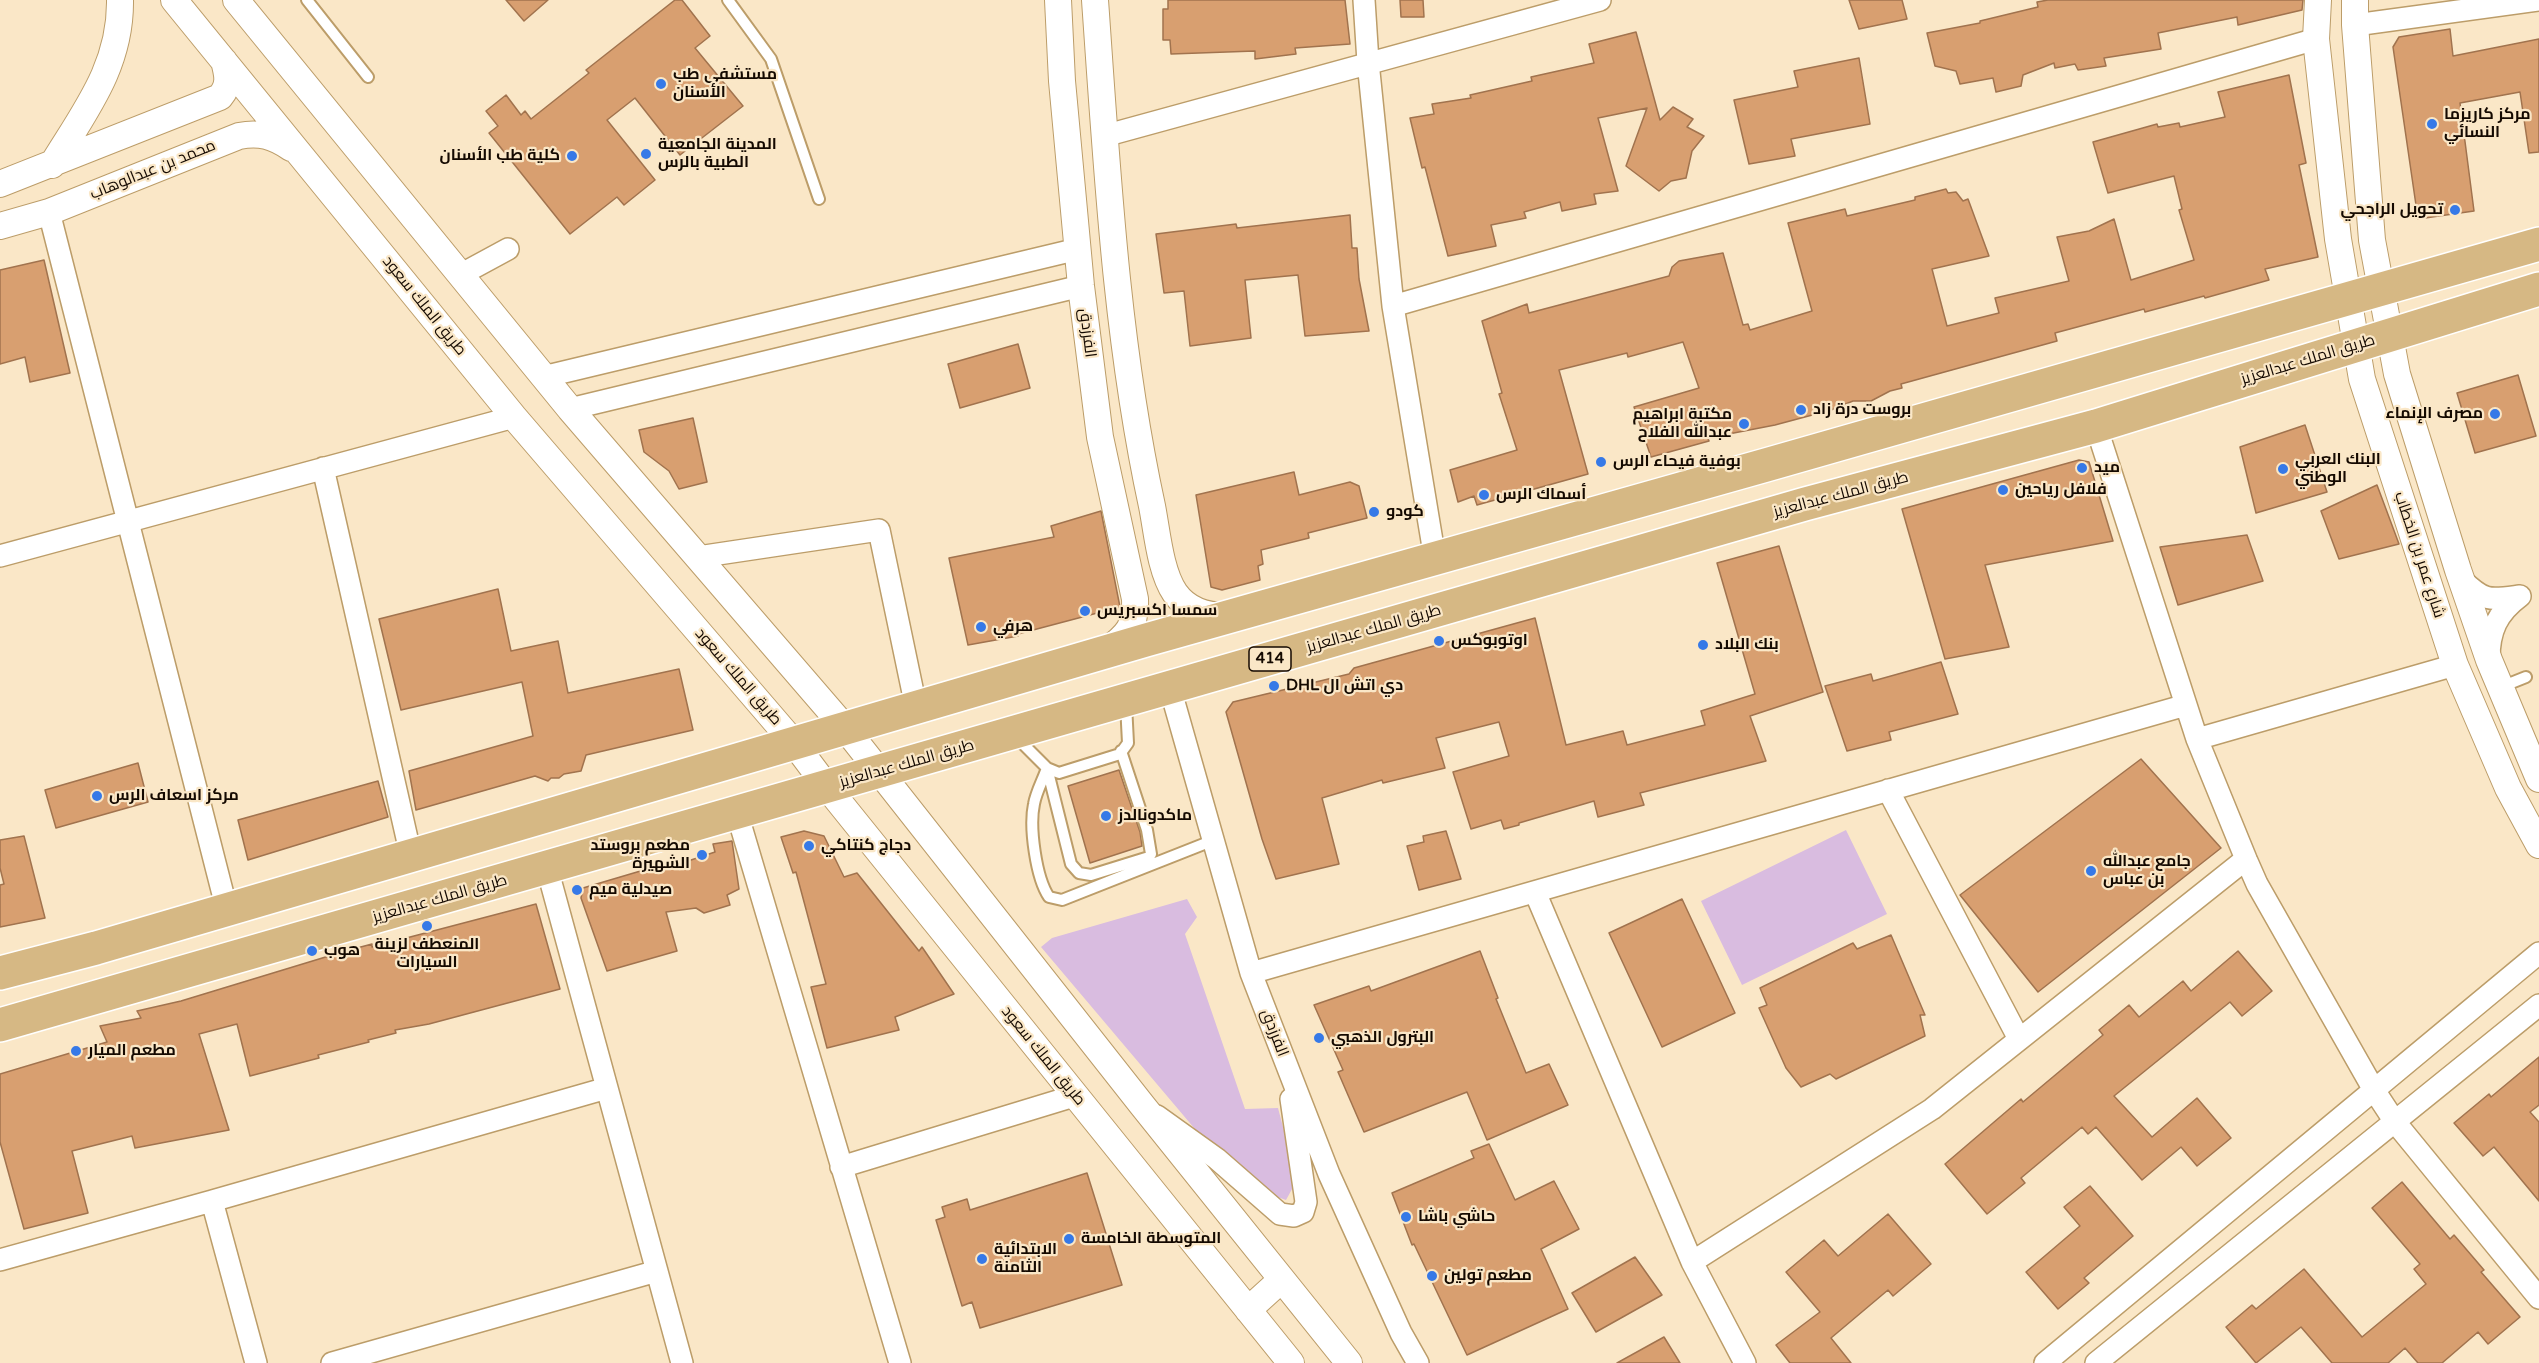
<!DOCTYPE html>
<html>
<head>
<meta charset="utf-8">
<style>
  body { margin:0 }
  canvas { display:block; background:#fae7c7 }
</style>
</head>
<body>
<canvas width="2539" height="1363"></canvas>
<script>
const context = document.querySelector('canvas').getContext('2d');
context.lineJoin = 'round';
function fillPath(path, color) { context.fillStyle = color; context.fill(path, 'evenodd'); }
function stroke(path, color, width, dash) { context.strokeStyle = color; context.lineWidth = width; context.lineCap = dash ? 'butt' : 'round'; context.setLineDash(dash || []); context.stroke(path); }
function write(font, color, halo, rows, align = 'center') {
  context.font = font + ' "Varela Round",Cairo,sans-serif'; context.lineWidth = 4.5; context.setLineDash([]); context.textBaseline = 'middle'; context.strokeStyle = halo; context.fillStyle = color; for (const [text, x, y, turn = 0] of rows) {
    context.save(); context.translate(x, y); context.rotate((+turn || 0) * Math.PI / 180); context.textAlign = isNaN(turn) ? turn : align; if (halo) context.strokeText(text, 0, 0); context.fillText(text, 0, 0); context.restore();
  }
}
fillPath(new Path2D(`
  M1846,830L1887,914L1742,985L1701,901Z
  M1187,899L1197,917L1185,934L1245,1109L1278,1108L1297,1180L1286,1200L1266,1193L1200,1135L1041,947L1052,938Z`), '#d9bce0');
const building = new Path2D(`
  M506,0H548L524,21Z
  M675,0H682L710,36L695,48L743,106L680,155L635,98L607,120L655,180L624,205L617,197L570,234L489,133L498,126L486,111L506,95L521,115L525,111L531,119L589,73L586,70Z
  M1168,0H1345L1350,44L1295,48L1296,54L1255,59V51L1171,54L1170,40H1163V9H1168Z
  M1400,0H1423L1424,17H1401Z
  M1849,0H1902L1907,19L1859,29Z
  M2048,0H2303L2302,10L2238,25L2237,17L2158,33L2161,49L2104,58L2106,66L2078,70L2075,64L2055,68L2054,63L2023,75L2021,86L1996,92L1993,78L1960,84L1956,71L1935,66L1927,33L1980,23V21L2038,7L2037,2Z
  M2450,29L2453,56L2539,39V152L2529,153L2520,92L2460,103L2474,211L2418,219L2393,47L2399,37Z
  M1636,32L1660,120L1673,107L1693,119L1687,127L1704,136L1692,151L1686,178L1671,181L1659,191L1626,166L1647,108L1598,118L1618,191L1594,194L1596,204L1562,211L1560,202L1524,212L1526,218L1491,225L1496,246L1448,256L1425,167L1422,168L1410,118L1434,114L1432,104L1471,98L1470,95L1532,81L1531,77L1594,63L1589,44Z
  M1859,58L1870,124L1791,139L1795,156L1749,164L1734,100L1798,87L1794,71Z
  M2289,75L2306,163L2299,165L2318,257L2265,269L2269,280L2205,298L2204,296L2145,312L2144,309L2055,333L2057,341L1901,384L1902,388L1890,391L1871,401H1853L1831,410L1775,425L1708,438L1709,441L1651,457L1634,407L1699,388L1683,342L1628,357L1627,353L1559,370L1588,474L1477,505L1474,496L1458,502L1450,470L1517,450L1499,394L1502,393L1482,321L1527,304L1529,313L1669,276L1672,267L1679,261L1723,253L1743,325L1748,324L1750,330L1812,311L1788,223L1845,209L1847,216L1915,200V197L1946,189L1948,193L1956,192L1963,201L1968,199L1989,256L1932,269L1947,326L1999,313L1995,298L2069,281L2057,237L2089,231L2114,219L2131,280L2194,260L2179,210L2182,209L2174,176L2108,193L2093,142L2157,124L2158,127L2179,123L2180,127L2225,117L2218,92Z
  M1350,215L1352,248H1357L1359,279L1369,331L1305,336L1298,275L1245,280L1251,338L1190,346L1184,291L1164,293L1156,234L1236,224L1237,228Z
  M44,260L70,373L30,382L25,357L0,364V270Z
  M1018,344L1030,388L960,408L948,364Z
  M2518,375L2536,436L2475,453L2457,393Z
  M693,418L707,482L679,489L669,471L644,452L639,430Z
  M2305,425L2327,492L2256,513L2240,447Z
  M2079,460L2089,462L2113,541L1985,565L2009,647L1945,659L1902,509Z
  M1294,472L1299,495L1350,482L1359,486L1367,518L1308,533L1309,538L1261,550L1263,564L1258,566L1260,580L1222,590L1211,587L1196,495Z
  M2377,485L2399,544L2339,559L2321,511Z
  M1101,511L1120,607L1018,634V636L968,645L949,558L1054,537L1051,526Z
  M2247,535L2263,581L2178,605L2160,547Z
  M1779,546L1823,692L1750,716L1766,761L1640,793L1644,805L1598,817L1594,801L1519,823V825L1504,829L1501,820L1471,829L1453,772L1509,756L1499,722L1436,738L1445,768L1383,783L1382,780L1322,798L1339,864L1276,879L1262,839L1226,712L1233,702L1349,674L1354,668L1535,618L1566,745L1623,731L1627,745L1705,725L1701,711L1755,694L1717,563Z
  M498,589L511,651L558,641L568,693L679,669L693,730L586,755L581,771L564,774L559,778H551L548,781L535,776L416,810L409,771L533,736L522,682L401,710L379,619Z
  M1941,662L1958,714L1889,732L1891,740L1847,751L1825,686L1871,674L1873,681Z
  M2141,759L2221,848L2038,992L1960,895Z
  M138,763L148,802L56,828L45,790Z
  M1119,770L1140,832L1142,846L1090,863L1068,786Z
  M378,781L388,817L248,860L238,820Z
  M804,831L824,836L844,877L857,873L919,951L922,947L954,994L895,1017L899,1030L827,1048L811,987L826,984L796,872L793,873L781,837Z
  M1446,831L1461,879L1419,890L1407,846L1424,842L1423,836Z
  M24,836L45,918L0,927V885L4,884L0,868V840Z
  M732,841L739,889L727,895L730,905L704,913L696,908L666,912L677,951L607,971L581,898L583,888L654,867L655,872L715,852L713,844Z
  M1682,899L1735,1013L1662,1047L1609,933Z
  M536,904L560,989L429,1024L395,1030L396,1033L368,1040L369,1042L318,1055L319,1058L250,1076L237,1024L199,1034L229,1130L135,1148L132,1136L72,1151L88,1213L24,1229L0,1142V1074L107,1042L100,1026L141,1018L137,1011L181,1001L342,952L372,944V947Z
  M1891,935L1925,1015H1920L1925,1036L1836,1079L1830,1074L1801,1087L1786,1068L1759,1008L1767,1005L1760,988L1853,943L1857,949Z
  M1480,951L1498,998L1496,999L1526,1073L1549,1064L1568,1105L1487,1140L1467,1092L1364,1132L1338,1072L1343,1070L1314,1005L1369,986L1371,991Z
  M2238,951L2272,991L2242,1016L2230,1002L2114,1096L2152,1137L2197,1098L2231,1138L2197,1166L2181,1147L2142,1180L2096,1127L2088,1134L2082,1127L2021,1178L2025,1183L1987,1214L1945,1164L2021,1099L2023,1102L2103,1035L2099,1030L2129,1005L2139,1017L2183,981L2191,991Z
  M2539,1057V1105L2530,1112L2539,1122V1201L2494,1147L2483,1156L2454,1123L2489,1094L2491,1097Z
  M1489,1144L1515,1200L1554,1181L1579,1229L1541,1249L1568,1309L1467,1355L1414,1244L1412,1245L1392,1193L1474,1158L1471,1151Z
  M1087,1173L1122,1285L980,1328L972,1302L962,1306L936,1220L945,1217L942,1207L967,1199L970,1210Z
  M2402,1182L2450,1239L2454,1235L2484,1270L2481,1272L2520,1317L2488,1344L2478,1332L2442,1363H2418L2405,1348L2388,1363H2332L2301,1327L2256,1363L2226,1327L2252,1305L2256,1309L2304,1269L2362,1337L2426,1284L2414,1269L2420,1264L2372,1208Z
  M2090,1186L2133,1236L2084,1278L2089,1283L2058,1309L2026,1272L2080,1226L2064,1207Z
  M1888,1214L1931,1264L1893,1296L1888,1290L1831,1338L1851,1363H1790L1776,1345L1820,1312L1786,1272L1824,1240L1838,1256Z
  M1635,1257L1662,1295L1596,1332L1572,1293Z
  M1664,1337L1680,1363H1617Z`);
fillPath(building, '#d89f70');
stroke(building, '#a1734e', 1.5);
const service = new Path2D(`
  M307,0L368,77
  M728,0L771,59L819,199
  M2501,687L2526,677
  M1015,736L1047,768L1059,773L1120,754L1128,743L1126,704
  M1047,768C1043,780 1036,792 1034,804C1029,827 1036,878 1049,897L1062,900L1214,840
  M1047,768L1071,864L1079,873L1091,875L1149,857L1151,854L1147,830L1121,751`);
const minor = new Path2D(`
  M1364,0L1368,62L1393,306L1435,559
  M2355,25L2539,0
  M1104,136L1600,0
  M49,212L227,910
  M460,275L508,249
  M1393,306L2316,39
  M543,377L1078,249
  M570,409L1081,286
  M2096,426L2197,739L2246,859L2257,884L2374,1090L2395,1122L2539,1298
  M323,468L411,856
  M0,556L514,417
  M698,557L879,530L916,707
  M2462,580C2485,602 2489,600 2520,596C2497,613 2489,631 2489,659
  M1170,688L1251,973L1329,1174L1401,1333L1418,1363
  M2197,739L2455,665
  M1888,790L2019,1039
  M737,813L900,1363
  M547,868L682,1363
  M1535,892L1692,1262L1745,1363
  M1251,973L2186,705
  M1157,1116L1217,1159L1280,1214L1294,1216L1303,1212L1306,1202L1291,1099
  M841,1167L1074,1096
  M0,1260L212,1201
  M1692,1262L1932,1109L2246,859
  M256,1363L212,1201L607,1088
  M332,1363L657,1271
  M2045,1363L2539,953
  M2096,1363L2539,1005`);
const tertiary = new Path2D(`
  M174,0L514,417L794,743L827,787L1291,1363
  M236,0L570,409L845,728L1142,1105L1349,1363
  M1058,0L1062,81L1081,286L1100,437L1135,599C1136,626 1128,635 1106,651
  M1095,0C1107,169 1116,340 1152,506C1157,531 1160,571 1175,593C1187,610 1206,616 1226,616
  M2318,0L2316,39L2338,239L2362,379L2455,665L2508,788L2539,845
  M2355,0V25L2372,240L2397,374L2458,570L2489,660L2539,779
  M52,165C85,111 121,66 120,0
  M0,184L220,97C230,85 228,76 224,61
  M0,226L49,212L239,136C260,132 273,136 291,148
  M1248,1310L1281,1280`);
const trunk = new Path2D(`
  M0,973L96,948L1146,640L1766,465L2539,244
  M0,1025L1805,504L2096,426L2539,289`);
stroke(service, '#bc9d69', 14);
stroke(minor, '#bc9d69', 24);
stroke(tertiary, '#bc9d69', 28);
stroke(trunk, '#fff', 36);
stroke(service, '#fff', 10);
stroke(minor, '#fff', 21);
stroke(tertiary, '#fff', 26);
stroke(trunk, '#d6b884', 33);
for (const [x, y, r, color] of [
  [661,84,6,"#3679e7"],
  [2432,124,6,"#3679e7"],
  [646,154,6,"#3679e7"],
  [572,156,6,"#3679e7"],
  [2455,210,6,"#3679e7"],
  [1801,410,6,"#3679e7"],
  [2495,414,6,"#3679e7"],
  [1744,424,6,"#3679e7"],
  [1601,462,6,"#3679e7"],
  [2082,468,6,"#3679e7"],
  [2283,469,6,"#3679e7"],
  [2003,490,6,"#3679e7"],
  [1484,495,6,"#3679e7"],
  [1374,512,6,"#3679e7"],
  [1085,611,6,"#3679e7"],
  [981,627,6,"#3679e7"],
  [1439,641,6,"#3679e7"],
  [1703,645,6,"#3679e7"],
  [1274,686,6,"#3679e7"],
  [97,796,6,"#3679e7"],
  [1106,816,6,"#3679e7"],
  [809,846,6,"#3679e7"],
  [702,855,6,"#3679e7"],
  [2091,871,6,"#3679e7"],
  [577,890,6,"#3679e7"],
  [427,926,6,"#3679e7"],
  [312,951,6,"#3679e7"],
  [1319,1038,6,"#3679e7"],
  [76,1051,6,"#3679e7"],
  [1406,1217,6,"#3679e7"],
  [1069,1239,6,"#3679e7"],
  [982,1259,6,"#3679e7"],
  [1432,1276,6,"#3679e7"]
]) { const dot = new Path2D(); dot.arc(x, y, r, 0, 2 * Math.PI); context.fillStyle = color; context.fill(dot); stroke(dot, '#fae7c7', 2); }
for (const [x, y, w] of [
  [1270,659,42]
]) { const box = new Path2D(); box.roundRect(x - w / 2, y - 12, w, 24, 4.5); context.fillStyle = '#fae7c7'; context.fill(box); stroke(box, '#140900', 1.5); }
write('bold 15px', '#140900', null, [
  ["414",1270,659]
]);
write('bold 16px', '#140900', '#fae7c7', [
  ["مستشفى طب",673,75],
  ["الأسنان",673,93],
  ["مركز كاريزما",2444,115],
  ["النسائي",2444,133],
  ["المدينة الجامعية",658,145],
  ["الطبية بالرس",658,163],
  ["كلية طب الأسنان",560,156,"right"],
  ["تحويل الراجحي",2443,210,"right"],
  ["بروست درة زاد",1813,410],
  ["مصرف الإنماء",2483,414,"right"],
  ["مكتبة ابراهيم",1732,415,"right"],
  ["عبدالله الفلاح",1732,433,"right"],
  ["البنك العربي",2295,460],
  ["الوطني",2295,478],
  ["بوفية فيحاء الرس",1613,462],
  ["ميد",2094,468],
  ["فلافل رياحين",2015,490],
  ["أسماك الرس",1496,495],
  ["كودو",1386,512],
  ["سمسا اكسبريس",1097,611],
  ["هرفي",993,627],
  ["اوتوبوكس",1451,641],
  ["بنك البلاد",1715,645],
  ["DHL دي اتش ال",1286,686],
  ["مركز اسعاف الرس",109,796],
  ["ماكدونالدز",1118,816],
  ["مطعم بروستد",690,846,"right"],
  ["الشهيرة",690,864,"right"],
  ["دجاج كنتاكي",821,846],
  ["جامع عبدالله",2103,862],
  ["بن عباس",2103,880],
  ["صيدلية ميم",589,890],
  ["المنعطف لزينة",427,945,"center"],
  ["السيارات",427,963,"center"],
  ["هوب",324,951],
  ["البترول الذهبي",1331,1038],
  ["مطعم الميار",88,1051],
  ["حاشي باشا",1418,1217],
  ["المتوسطة الخامسة",1081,1239],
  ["الابتدائية",994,1250],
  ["الثامنة",994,1268],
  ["مطعم تولين",1444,1276]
], 'left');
write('16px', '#140900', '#fae7c7', [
  ["محمد بن عبدالوهاب",153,170,-22],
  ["طريق الملك سعود",424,306,51],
  ["الفرزدق",1087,333,83],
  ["طريق الملك عبدالعزيز",2308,360,-17],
  ["طريق الملك عبدالعزيز",1841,495,-15],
  ["شارع عمر بن الخطاب",2419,555,72],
  ["طريق الملك عبدالعزيز",1374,629,-16],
  ["طريق الملك سعود",738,677,49],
  ["طريق الملك عبدالعزيز",907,764,-16],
  ["طريق الملك عبدالعزيز",440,899,-16],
  ["الفرزدق",1274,1033,69],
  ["طريق الملك سعود",1043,1056,51]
]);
</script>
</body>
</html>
